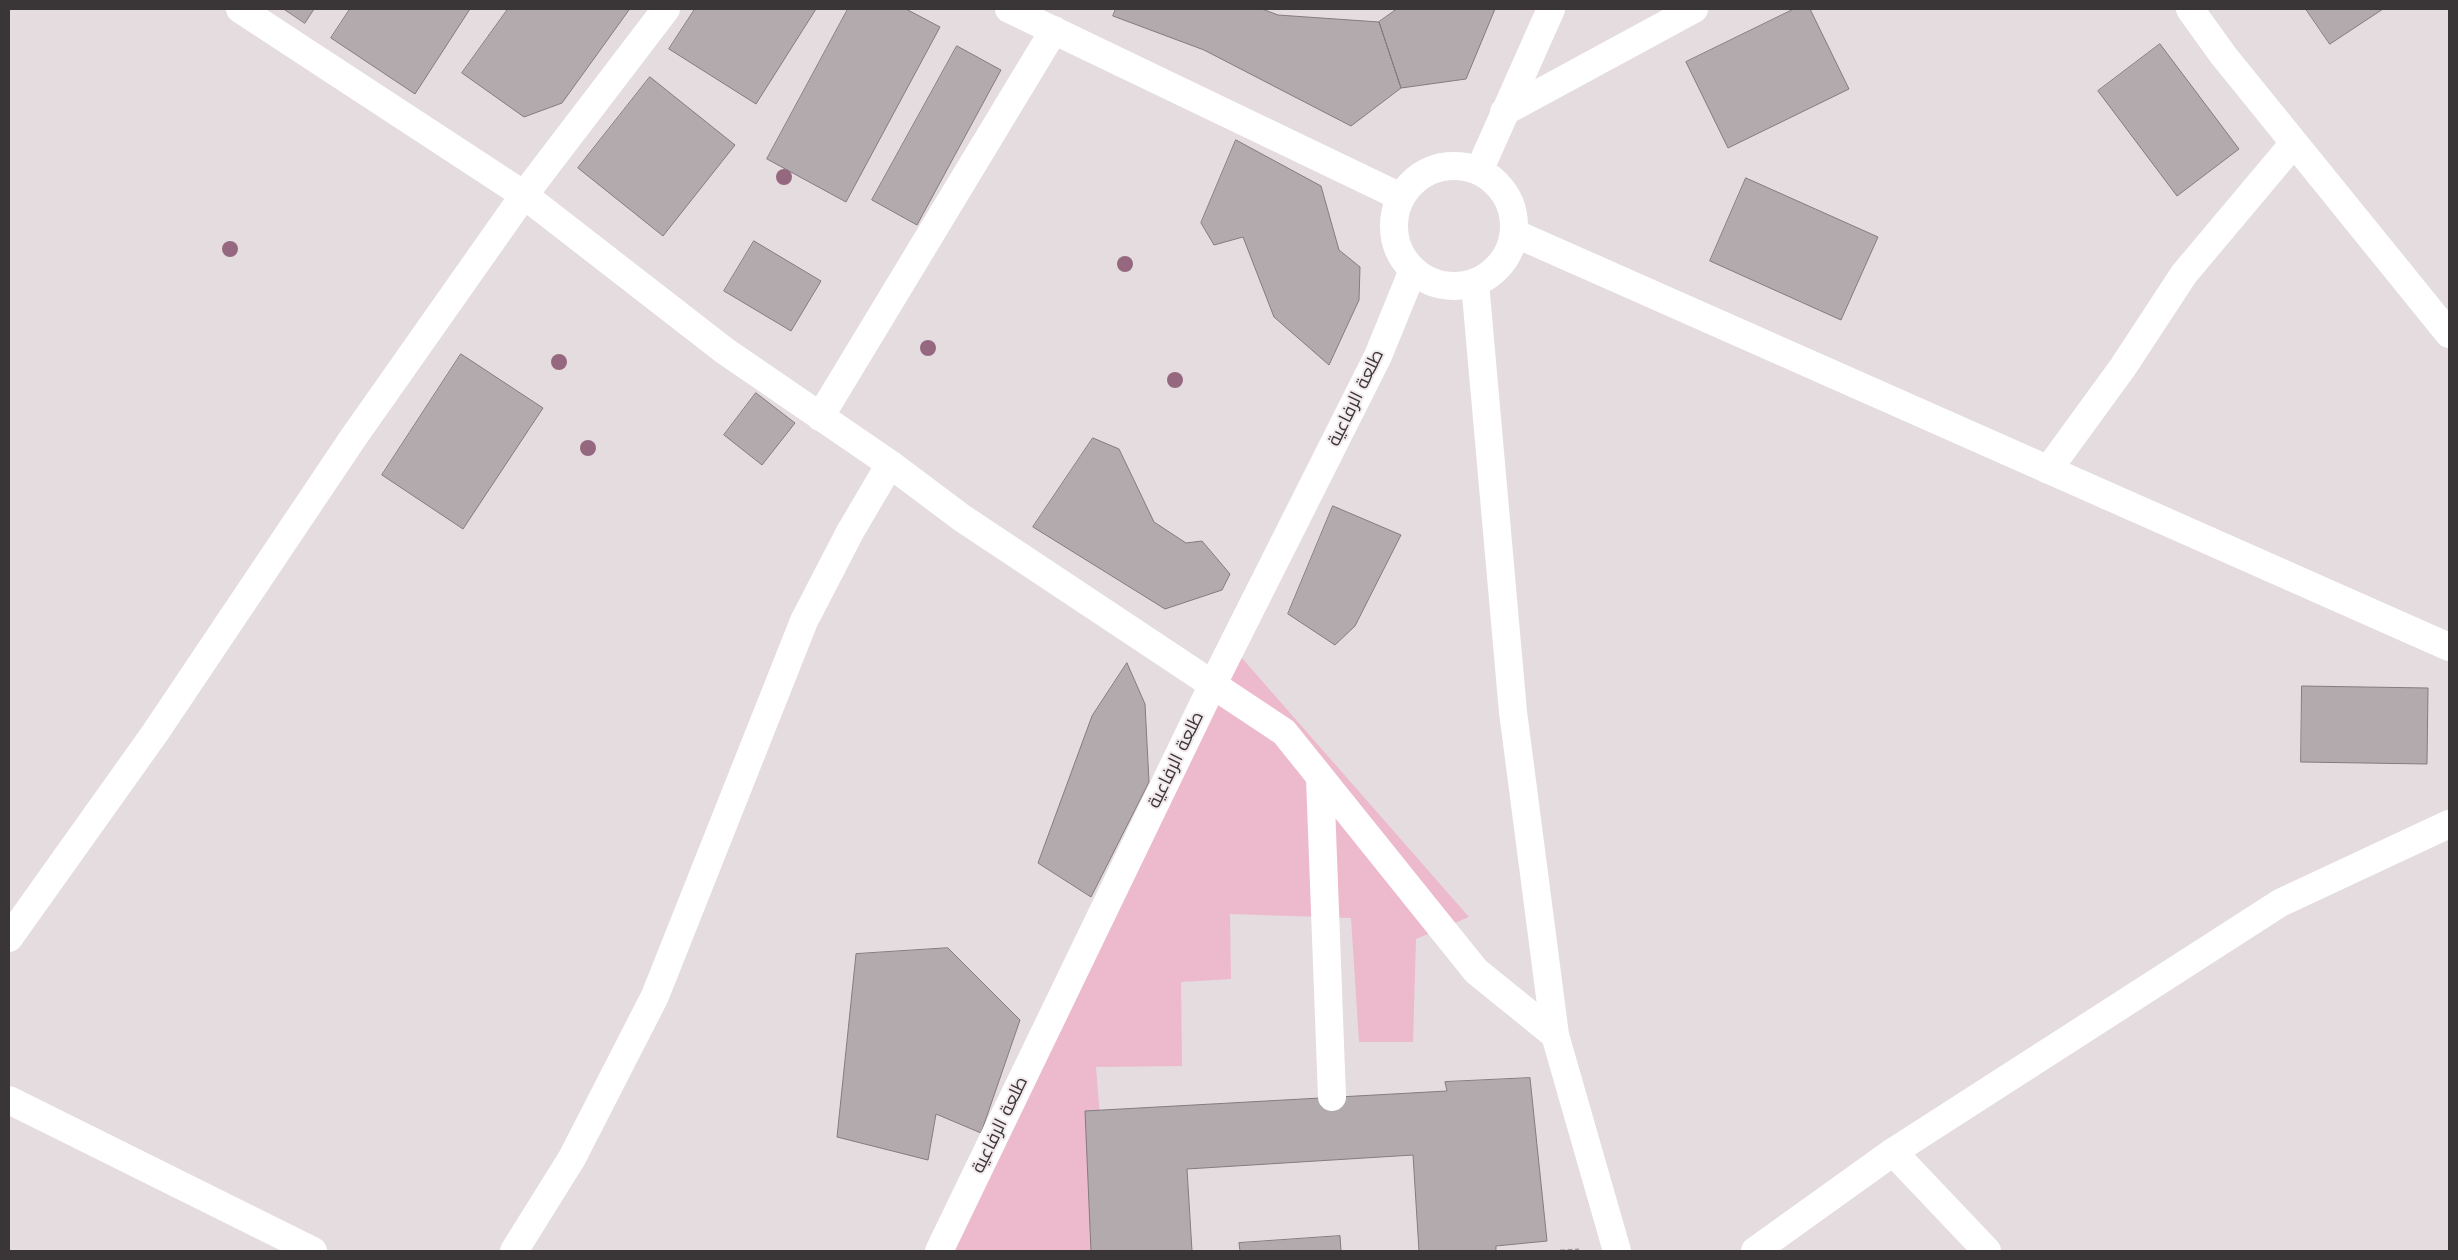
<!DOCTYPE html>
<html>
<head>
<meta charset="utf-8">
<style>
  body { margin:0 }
  #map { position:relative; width:2458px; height:1260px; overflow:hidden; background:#e5dcdf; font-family:"Work Sans",sans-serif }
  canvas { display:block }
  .frame { position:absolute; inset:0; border:10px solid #3a3637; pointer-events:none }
</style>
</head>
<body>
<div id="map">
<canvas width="2458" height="1260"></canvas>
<div class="frame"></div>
</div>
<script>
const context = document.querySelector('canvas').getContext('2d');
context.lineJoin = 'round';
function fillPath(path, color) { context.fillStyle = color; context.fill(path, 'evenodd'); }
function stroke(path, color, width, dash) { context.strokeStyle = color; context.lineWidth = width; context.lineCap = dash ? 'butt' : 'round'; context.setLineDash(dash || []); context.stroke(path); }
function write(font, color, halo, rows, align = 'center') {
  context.font = font + ' "Work Sans",Cairo,sans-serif'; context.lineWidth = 4; context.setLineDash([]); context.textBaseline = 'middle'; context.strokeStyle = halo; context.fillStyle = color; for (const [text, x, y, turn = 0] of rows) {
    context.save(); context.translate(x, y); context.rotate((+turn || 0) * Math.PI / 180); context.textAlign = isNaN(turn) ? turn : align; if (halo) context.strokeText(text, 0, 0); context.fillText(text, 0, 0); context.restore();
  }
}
fillPath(new Path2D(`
  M1241,657L1469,917L1416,939L1413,1042H1359L1351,918L1230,914L1231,979L1181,982L1182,1066L1096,1067L1111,1251H955Z`), '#edb9cd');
const building = new Path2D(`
  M284,9H314L305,23Z
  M350,9H470L415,94L331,38Z
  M508,9H628L629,10L562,103L524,117L462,73Z
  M695,9H816L756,104L669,49Z
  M848,9H906L940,27L846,202L767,159Z
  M1116,9H1262L1278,15L1379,22L1401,88L1351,126L1204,50L1113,16Z
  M1397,9H1495L1466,79L1401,88L1379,22Z
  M1794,9H1810L1849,89L1728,148L1686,62Z
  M2306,9H2383L2330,44Z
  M2160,44L2239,149L2177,196L2098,91Z
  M957,46L1001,70L917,225L872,200Z
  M650,77L735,145L663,236L578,168Z
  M1236,140L1321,186L1339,250L1360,267L1359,300L1329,365L1274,317L1243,237L1214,245L1201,223Z
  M1746,178L1878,237L1841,320L1710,261Z
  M754,241L821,281L791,331L724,291Z
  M461,354L543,408L463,529L382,475Z
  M756,393L795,423L762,465L724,435Z
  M1093,438L1119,449L1154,522L1186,543L1202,541L1230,574L1222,590L1165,609L1033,527Z
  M1333,506L1401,535L1355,626L1335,645L1288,614Z
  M1127,663L1145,704L1149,782L1091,897L1038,863L1092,716Z
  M2302,686L2428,688L2427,764L2301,762Z
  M948,948L1020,1020L981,1133L936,1114L928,1160L837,1137L856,954Z
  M1530,1078L1547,1241L1496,1246V1251H1419L1413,1155L1187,1169L1192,1251H1091L1085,1111L1447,1091L1445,1082Z
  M1340,1236L1341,1251H1240L1239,1243Z`);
fillPath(building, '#b2aaad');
stroke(building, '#837c7e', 1);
stroke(new Path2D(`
  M1560,1251L1579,1250`), '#a19a9c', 3, [5, 2.5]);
stroke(new Path2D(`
  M1320,778L1332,1097
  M1893,1152L1987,1251`), '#fff', 28);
stroke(new Path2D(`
  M240,9L524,195L725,351L890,464L962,518L1284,732L1476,971L1555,1035
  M1009,9L1401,197
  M2190,9L2223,55L2449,334
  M1504,112L1694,9
  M1394 226a60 60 0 1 1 120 0a60 60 0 1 1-120 0Z
  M1479,171L1551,9
  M1514,233L2449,647
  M1475,283L1513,712L1555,1035L1617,1251
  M820,417L1054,30
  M2048,470L2123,367L2184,274L2294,143
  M9,938L155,733L353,438L524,195L666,9
  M9,1100L313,1251
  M514,1251L572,1158L655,996L804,621L850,532L890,464
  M939,1251L1213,684L1378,356L1413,270
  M1755,1251L1893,1152L2280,903L2449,824`), '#fff', 28);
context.fillStyle = '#966880';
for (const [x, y] of [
  [784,177],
  [230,249],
  [1125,264],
  [928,348],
  [559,362],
  [1175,380],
  [588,448]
]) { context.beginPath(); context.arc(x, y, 8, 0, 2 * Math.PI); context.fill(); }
write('18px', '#3a3637', '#f2e9ec', [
  ["طلعة الرفاعية",1356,398,-64],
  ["طلعة الرفاعية",1176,760,-64],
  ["طلعة الرفاعية",1000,1125,-64]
]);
</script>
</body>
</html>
